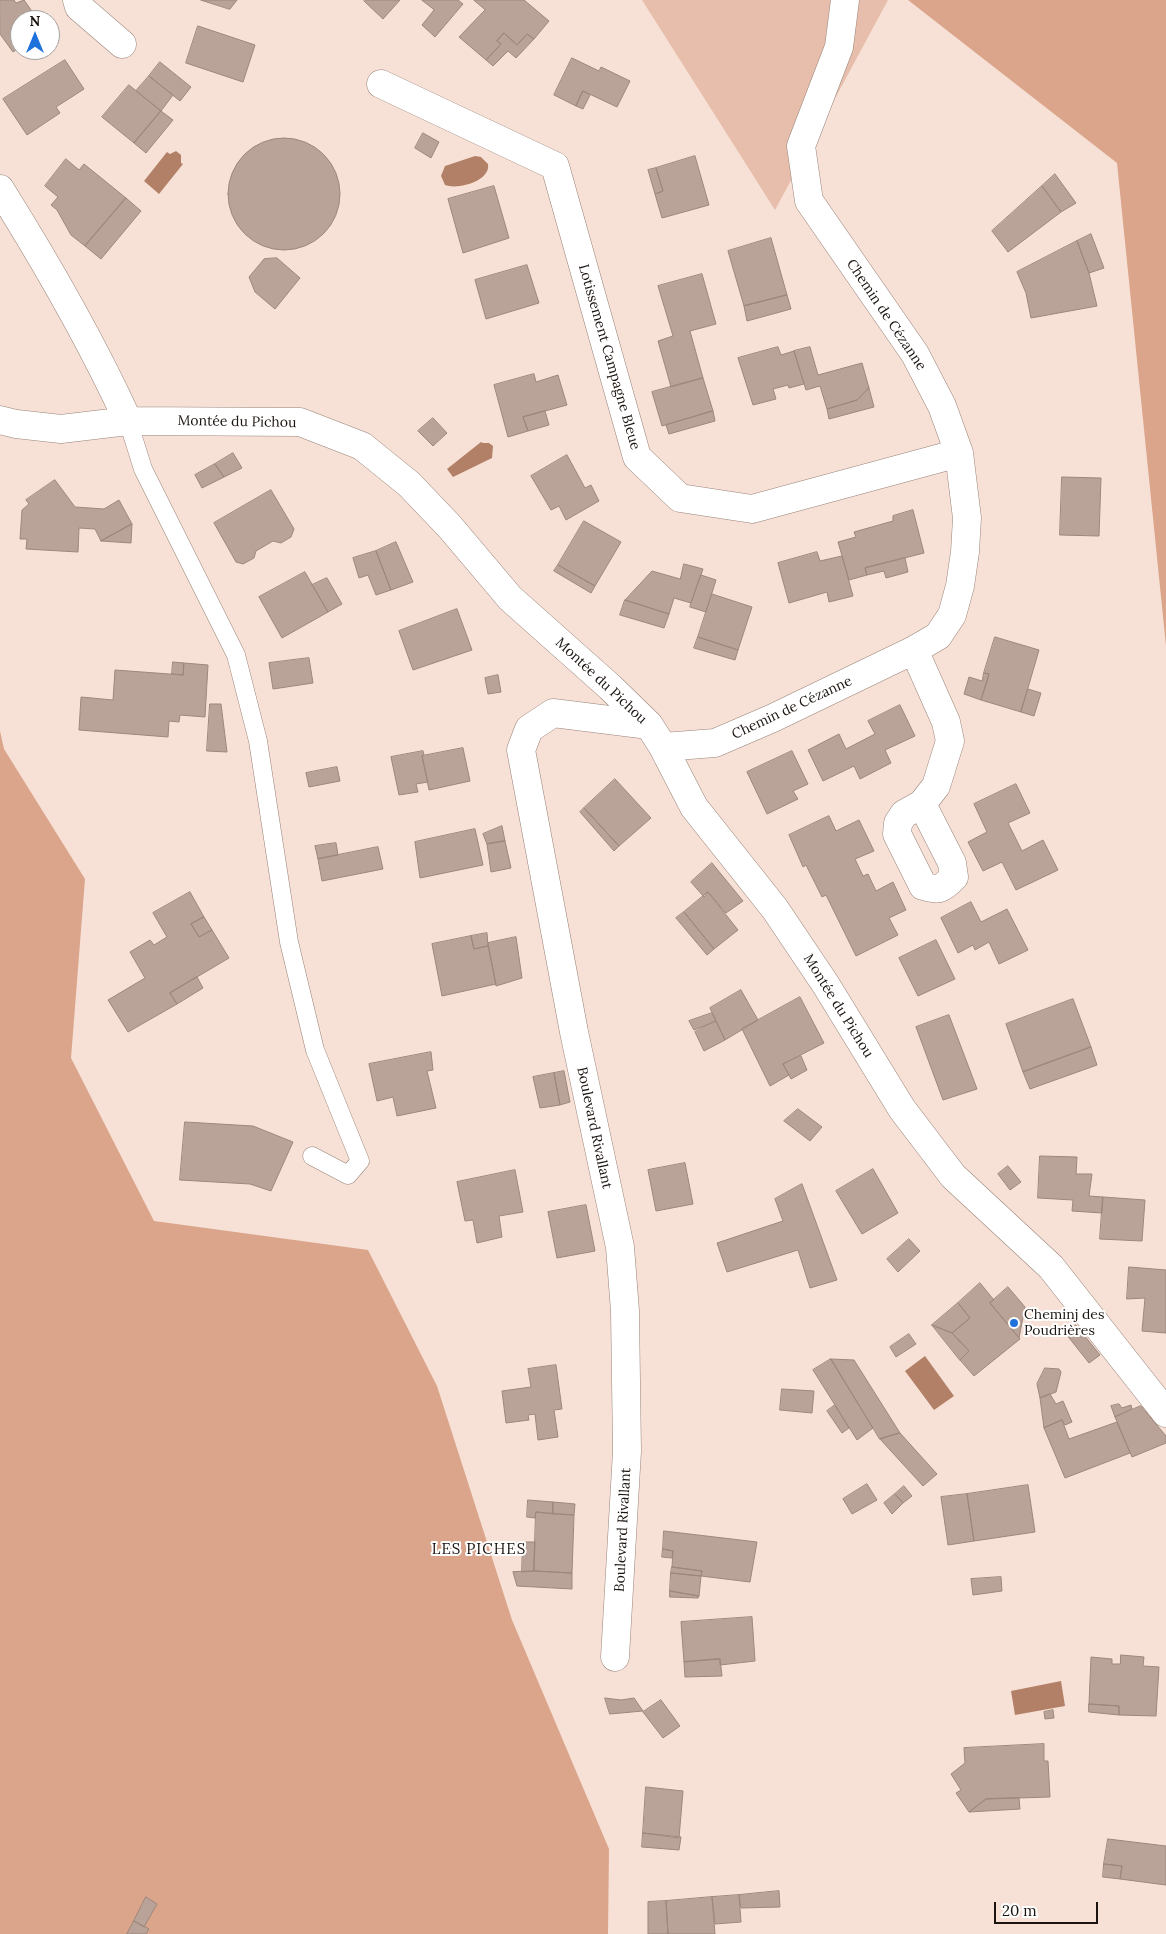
<!DOCTYPE html>
<html>
<head>
<meta charset="utf-8">
<style>
  body { margin:0 }
  #map { position:relative; width:1166px; height:1934px; overflow:hidden; background:#f7e0d5; font-family:Lora,serif }
  canvas { display:block }
  .north { position:absolute; left:10px; top:10px; width:50px; height:50px; box-sizing:border-box; background:#fff; border:1px solid #a4a19f; border-radius:50%; rotate:0deg; font-size:14px; font-weight:700; line-height:20px; text-align:center; color:#1b130f }
  .north::after { content:''; display:block; margin:auto; width:18px; height:22px; background:#1f71dc; clip-path:polygon(50% 0,100% 100%,50% 72%,0 100%) }
  .scale { position:absolute; left:994px; top:1902px; width:104px; height:22px; box-sizing:border-box; border:2px solid #1b130f; border-top:0; padding-left:6px; font-size:15px; line-height:18px; white-space:nowrap; color:#1b130f; -webkit-text-stroke:4px #fff; paint-order:stroke }
</style>
</head>
<body>
<div id="map">
<canvas width="1166" height="1934"></canvas>
<div class="north">N</div>
<div class="scale">20 m</div>
</div>
<script>
const context = document.querySelector('canvas').getContext('2d');
context.lineJoin = 'round';
function fillPath(path, color) { context.fillStyle = color; context.fill(path, 'evenodd'); }
function stroke(path, color, width, dash) { context.strokeStyle = color; context.lineWidth = width; context.lineCap = dash ? 'butt' : 'round'; context.setLineDash(dash || []); context.stroke(path); }
function write(font, color, halo, rows, align = 'center') {
  context.font = font + ' Lora,serif'; context.lineWidth = 4; context.setLineDash([]); context.textBaseline = 'middle'; context.strokeStyle = halo; context.fillStyle = color; for (const [text, x, y, turn = 0] of rows) {
    context.save(); context.translate(x, y); context.rotate((+turn || 0) * Math.PI / 180); context.textAlign = isNaN(turn) ? turn : align; if (halo) context.strokeText(text, 0, 0); context.fillText(text, 0, 0); context.restore();
  }
}
fillPath(new Path2D(`
  M642,0H888L775,210Z`), '#e6beab');
fillPath(new Path2D(`
  M908,0H1166V646L1117,163Z
  M0,731L4,749L85,879L71,1058L154,1221L368,1250L437,1386L512,1620L609,1849L608,1934H0Z`), '#daa58b');
fillPath(new Path2D(`
  M176,151L181,155V163L183,164L159,194L144,181L167,152L170,154Z
  M475,156L481,157L488,164C491,181 458,190 445,185L441,176L445,166Z
  M481,442L483,443H489L493,446L492,458L453,477L447,469Z
  M925,1356L954,1396L934,1410L905,1371Z
  M1061,1681L1065,1706L1015,1715L1011,1691Z`), '#b28067');
const building = new Path2D(`
  M0,0H14L16,3L24,0L38,20H20V47L13,52L0,34Z
  M201,0H237L230,9Z
  M365,0H400L383,19L364,1Z
  M422,0H458L463,4L435,37L422,25L434,10Z
  M474,0H524L549,21L534,39L527,34L517,45L504,33L497,41L501,44L486,60L459,37L485,10Z
  M198,26L255,45L243,82L186,63Z
  M504,33L517,45L527,34L534,39L516,58L508,51L493,66L486,60L501,44L497,41Z
  M572,58L599,71L601,67L630,81L617,107L583,91L576,106L554,95Z
  M65,60L84,89L56,107L60,113L27,135L3,99Z
  M160,62L191,87L180,101L149,76Z
  M149,76L173,95L161,111L136,91Z
  M129,85L161,111L134,143L102,117Z
  M583,91L590,95L583,109L576,106Z
  M161,111L173,120L146,153L134,143Z
  M423,133L439,142L431,158L415,148Z
  M228 194a56 56 0 1 1 112 0a56 56 0 1 1-112 0Z
  M695,156L709,205L662,218L655,194L663,191L656,168Z
  M66,159L79,170L84,164L126,198L85,246L71,235L57,210L51,205L58,197L45,186Z
  M656,168L663,191L655,194L648,170Z
  M1055,174L1076,203L1061,212L1042,186Z
  M494,186L509,238L463,253L448,199Z
  M1042,186L1061,212L1008,252L992,231Z
  M126,198L141,211L101,259L85,246Z
  M1091,234L1104,268L1089,273L1077,241Z
  M771,238L787,295L744,306L728,251Z
  M1077,241L1089,273L1097,306L1031,318L1026,293L1017,272Z
  M277,258L300,278L275,309L255,292L249,277L264,259Z
  M527,265L539,303L486,319L475,280Z
  M702,274L716,324L690,331L703,378L671,387L658,341L673,336L658,286Z
  M787,295L791,309L747,321L744,306Z
  M778,347L781,355L794,351L804,384L789,388L788,385L773,389L776,399L753,405L738,358Z
  M810,347L818,375L862,363L869,388L857,400L827,409L820,386L806,390L794,351Z
  M534,374L536,382L558,375L567,405L523,417L528,431L508,437L494,385Z
  M703,378L713,411L662,426L652,392Z
  M869,388L874,407L829,419L827,409L857,400Z
  M545,411L549,425L528,431L523,417Z
  M713,411L715,421L669,434L666,425Z
  M433,418L447,433L433,446L418,431Z
  M233,453L242,468L224,477L215,464Z
  M567,455L585,488L591,485L599,501L566,520L559,506L551,510L531,476Z
  M215,464L224,477L202,488L195,475Z
  M1062,477L1101,478L1099,536L1060,535Z
  M55,480L75,507L104,509L119,500L132,524L101,541L95,529L79,528L78,552L26,549L27,539H20L22,510L29,504L26,500Z
  M271,490L294,529L291,537L281,543L273,541L256,551L254,558L243,564L236,562L214,523Z
  M913,510L924,553L865,568L867,575L849,580L838,542L856,537L854,532L893,521V516Z
  M584,521L621,542L595,586L558,565Z
  M132,524L131,543L101,541Z
  M396,542L413,582L391,590L376,551Z
  M376,551L391,590L376,595L368,575L359,578L353,558Z
  M817,552L820,561L842,556L853,596L829,602L827,592L789,603L778,563Z
  M905,558L908,572L886,578L884,571L867,575L865,568Z
  M684,564L703,569L691,603L674,598L669,614L625,600L652,571L680,579Z
  M558,565L595,586L591,593L554,571Z
  M305,572L328,612L282,638L259,597Z
  M701,575L716,580L706,612L690,607Z
  M327,578L342,604L328,612L312,585Z
  M712,594L752,607L738,650L698,637Z
  M625,600L669,614L664,628L620,615Z
  M457,609L472,650L413,670L399,631Z
  M698,637L738,650L735,660L694,648Z
  M995,637L1039,650L1021,712L981,700L989,674L984,673Z
  M309,658L313,683L273,689L269,663Z
  M173,662L184,663L183,675L172,674Z
  M184,663L208,665L205,717L180,715L179,722L169,721L168,737L79,730L81,697L113,700L115,670L183,675Z
  M984,673L989,674L981,700L964,694L969,677L982,681Z
  M498,675L501,692L488,694L485,678Z
  M1028,689L1041,693L1034,716L1021,712Z
  M210,704H221L227,752L207,751Z
  M900,705L915,736L885,750L891,763L860,779L854,766L823,781L808,750L839,734L846,749L875,734L868,721Z
  M463,748L470,781L429,790L422,756Z
  M423,751L424,755L422,756L428,782L416,784L418,792L399,795L391,757Z
  M792,751L808,784L793,791L798,799L767,814L747,772Z
  M337,767L340,781L309,787L306,773Z
  M615,779L651,818L619,846L584,808Z
  M1016,784L1030,813L1008,823L1022,851L1043,840L1058,870L1016,890L1002,862L983,871L968,842L987,832L974,804Z
  M584,808L619,846L614,851L580,812Z
  M829,816L836,831L859,820L874,851L855,859L863,876L868,874L876,891L893,882L906,910L889,918L898,935L856,956L826,895L822,897L806,865L803,867L789,835Z
  M502,826L505,841L487,844L483,834Z
  M475,829L483,865L420,878L415,842Z
  M505,841L511,868L491,872L487,844Z
  M336,843L338,855L318,859L315,846Z
  M378,847L383,869L322,881L318,859Z
  M712,863L743,901L726,913L708,892L704,897L691,882Z
  M190,892L204,917L191,924L199,937L212,930L229,958L170,993L177,1004L128,1032L108,1000L145,978L130,952L150,940L154,945L167,937L153,913Z
  M708,892L738,930L714,949L684,912Z
  M971,902L981,922L1007,909L1028,950L999,964L989,942L975,950L973,945L958,953L941,918Z
  M684,912L714,949L707,955L676,918Z
  M204,917L212,930L199,937L191,924Z
  M487,933L488,946L474,949L471,936Z
  M471,936L474,949L488,946L496,984L442,996L432,944Z
  M516,937L522,978L496,986L488,943Z
  M936,940L955,979L918,996L899,958Z
  M197,977L203,988L177,1004L170,993Z
  M741,990L758,1020L725,1040L710,1008Z
  M800,997L824,1043L783,1064L789,1075L770,1086L742,1029Z
  M1073,999L1091,1047L1023,1072L1006,1024Z
  M712,1013L716,1021L694,1030L689,1021Z
  M949,1015L977,1089L943,1100L916,1027Z
  M716,1021L725,1040L704,1051L695,1032Z
  M1091,1047L1097,1065L1030,1089L1023,1072Z
  M431,1052L433,1070L427,1071L436,1108L397,1116L393,1097L377,1101L369,1064Z
  M801,1056L807,1070L791,1079L783,1064Z
  M564,1071L570,1102L560,1105L554,1073Z
  M554,1073L560,1105L540,1108L533,1077Z
  M798,1109L822,1127L810,1141L784,1121Z
  M185,1122L253,1126L293,1142L271,1191L250,1184L180,1180Z
  M1040,1156L1077,1157L1076,1174H1092L1089,1196L1103,1197L1102,1213L1072,1211L1073,1200L1038,1198Z
  M685,1163L693,1204L656,1211L648,1170Z
  M1008,1166L1021,1182L1010,1190L998,1174Z
  M873,1169L898,1213L862,1234L836,1191Z
  M515,1170L523,1212L499,1216L502,1237L477,1243L473,1220L465,1221L457,1182Z
  M802,1184L837,1280L810,1288L798,1250L727,1272L717,1243L783,1221L775,1199Z
  M1103,1197L1145,1200L1142,1241L1100,1239Z
  M586,1205L595,1251L557,1258L548,1212Z
  M909,1239L920,1251L898,1272L887,1259Z
  M1129,1267L1166,1270V1333L1142,1331L1145,1298L1127,1299Z
  M980,1283L994,1300L990,1303L1020,1339L974,1376L960,1360L969,1351L952,1333L970,1318L958,1303Z
  M1008,1287L1025,1307L1019,1338L990,1303Z
  M958,1303L970,1318L952,1333L932,1325Z
  M932,1325L952,1333L969,1351L960,1360Z
  M1076,1325L1100,1355L1089,1363L1066,1334Z
  M909,1334L916,1344L896,1357L890,1347Z
  M831,1359L873,1428L857,1440L813,1370Z
  M831,1359L854,1360L900,1433L880,1439Z
  M556,1365L562,1409L554,1410L558,1437L538,1440L535,1414L528,1415L529,1420L506,1423L502,1391L531,1387L528,1369Z
  M1045,1368L1059,1369L1061,1372L1056,1392L1040,1398L1037,1384Z
  M782,1389L814,1391L812,1413L780,1410Z
  M1050,1394L1056,1404L1063,1401L1072,1422L1065,1425L1062,1420L1044,1428L1040,1398Z
  M1119,1404L1122,1408L1131,1405L1132,1409L1115,1417L1111,1406Z
  M835,1405L849,1428L842,1433L827,1411Z
  M1141,1406L1166,1436V1443L1132,1457L1115,1417Z
  M1062,1420L1069,1439L1117,1422L1130,1453L1065,1478L1044,1428Z
  M900,1433L937,1474L923,1486L880,1439Z
  M867,1484L877,1500L852,1514L843,1499Z
  M1028,1485L1035,1532L974,1541L967,1494Z
  M904,1486L912,1496L903,1503L895,1494Z
  M895,1494L903,1503L892,1514L884,1503Z
  M967,1494L974,1541L948,1545L941,1497Z
  M528,1500L553,1502V1514L536,1512L535,1518L527,1517Z
  M553,1502L575,1504L574,1515L553,1514Z
  M536,1512L574,1515L572,1573L534,1571Z
  M664,1531L757,1542L750,1582L701,1576L702,1571L672,1567L673,1551L663,1549Z
  M523,1542H535L534,1571L522,1572Z
  M663,1549L673,1551L672,1558L662,1557Z
  M672,1567L702,1571L701,1576L671,1573Z
  M534,1571L572,1573V1589L517,1586L513,1572Z
  M671,1573L701,1576L699,1596L670,1591Z
  M1001,1577L1002,1591L973,1595L971,1579Z
  M670,1591L699,1596L698,1598L670,1597Z
  M752,1617L755,1661L720,1665V1659L684,1662L681,1622Z
  M1121,1655L1144,1657L1143,1666L1159,1667L1156,1716L1119,1715V1706L1089,1704L1091,1657L1112,1659V1664H1120Z
  M720,1659L722,1676L685,1677L684,1662Z
  M605,1698L621,1700L634,1698L643,1711L610,1714Z
  M661,1700L680,1726L663,1738L643,1712Z
  M1089,1704L1119,1706V1715L1089,1712Z
  M1053,1710L1054,1718L1045,1719L1044,1712Z
  M1044,1744V1761H1048L1050,1797L986,1799L969,1812L956,1793L961,1790L951,1774L965,1763L964,1748Z
  M646,1787L683,1791L679,1838L643,1833Z
  M1019,1798L1020,1809L969,1812L986,1799Z
  M643,1833L681,1837L679,1850L642,1847Z
  M1108,1839L1166,1846V1885L1120,1879L1122,1866L1104,1864Z
  M1104,1864L1122,1866L1120,1879L1103,1877Z
  M779,1891L780,1907L741,1908L739,1895Z
  M739,1895L741,1922L715,1924L712,1897Z
  M146,1897L157,1904L144,1927L134,1921Z
  M712,1897L715,1934H668L666,1901Z
  M666,1901L668,1934H648V1902Z
  M134,1921L149,1929L146,1934H127Z`);
fillPath(building, '#b9a399');
stroke(building, '#9c877d', 1);
const lane = new Path2D(`
  M128,421L143,469L236,655L258,741L289,942L315,1050L360,1161L348,1175L312,1156`);
const street = new Path2D(`
  M77,0L79,7L122,44
  M381,84L555,166L637,457L680,498L752,509L959,453
  M0,189C47,264 91,340 128,421L300,422L362,446L409,484L450,527L510,598L610,687L649,725L663,747L694,807L775,909L826,985L902,1109L953,1176L1051,1267L1166,1413
  M0,420L16,424L61,429L128,421
  M914,650L946,722L950,741L936,786L922,804L904,814L898,823L897,834L923,886C939,891 942,889 954,877L952,863L922,804
  M663,747L715,743L773,718L914,650L938,636L952,615L960,586L965,552L967,518L959,453L942,406L915,354L809,201L801,146L839,47L845,0
  M615,1657L627,1451L625,1311L620,1247L574,1032L521,750L529,729L553,713L649,725`);
stroke(lane, '#988379', 19);
stroke(street, '#988379', 29);
stroke(lane, '#fff', 18);
stroke(street, '#fff', 28);
for (const [x, y, r, color] of [
  [1014,1323,5,"#1f71dc"]
]) { const dot = new Path2D(); dot.arc(x, y, r, 0, 2 * Math.PI); context.fillStyle = color; context.fill(dot); stroke(dot, '#fff', 2); }
write('14px', '#1b130f', '#fff', [
  ["Chemin de Cézanne",886,315,56],
  ["Lotissement Campagne Bleue",609,357,74],
  ["Montée du Pichou",237,422,1],
  ["Montée du Pichou",601,681,43],
  ["Chemin de Cézanne",792,708,-25],
  ["Montée du Pichou",838,1006,58],
  ["Boulevard Rivallant",594,1128,78],
  ["Boulevard Rivallant",623,1530,-87]
]);
write('14px', '#1b130f', '#fff', [
  ["Cheminj des",1024,1315],
  ["Poudrières",1024,1331]
], 'left');
context.letterSpacing = '1px';
write('15px', '#1b130f', '#fff', [
  ["LES PICHES",479,1550]
]);
context.letterSpacing = '0px';
</script>
</body>
</html>
